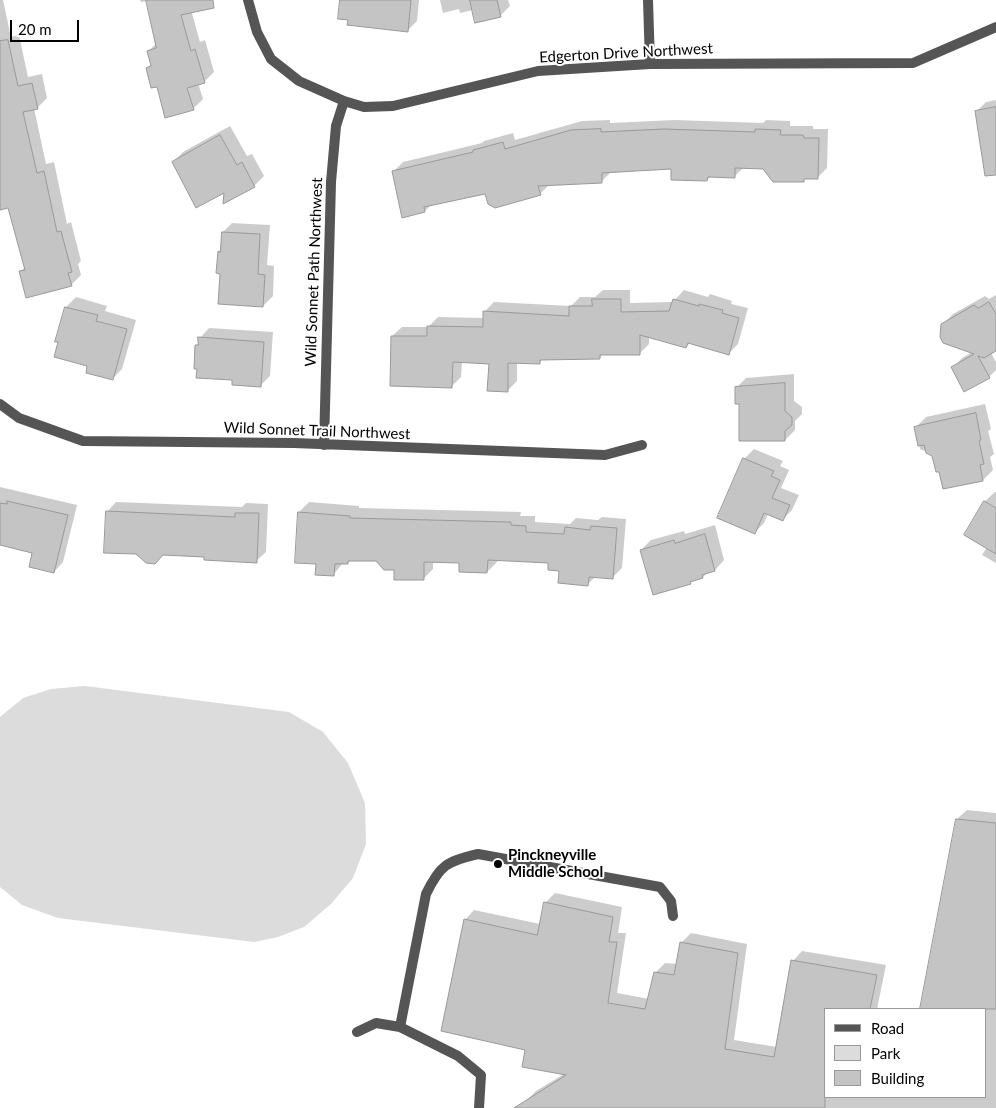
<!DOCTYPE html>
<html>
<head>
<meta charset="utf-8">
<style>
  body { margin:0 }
  #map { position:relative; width:996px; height:1108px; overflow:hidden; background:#fff; font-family:Lato,sans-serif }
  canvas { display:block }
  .legend { position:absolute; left:824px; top:1008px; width:162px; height:90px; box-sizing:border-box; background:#fff; border:1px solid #999; margin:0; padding:6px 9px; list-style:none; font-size:15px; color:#000 }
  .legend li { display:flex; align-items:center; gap:10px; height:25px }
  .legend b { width:25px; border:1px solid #999 }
  .scale { position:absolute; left:10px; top:20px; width:69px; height:22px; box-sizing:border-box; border:2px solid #000; border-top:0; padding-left:6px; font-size:15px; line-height:18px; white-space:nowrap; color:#000; -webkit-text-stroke:4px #fff; paint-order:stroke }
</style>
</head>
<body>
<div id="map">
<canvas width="996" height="1108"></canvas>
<ul class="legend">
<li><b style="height:6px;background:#555"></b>Road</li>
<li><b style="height:14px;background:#dcdcdc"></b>Park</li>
<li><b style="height:14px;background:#c4c4c4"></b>Building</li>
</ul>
<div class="scale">20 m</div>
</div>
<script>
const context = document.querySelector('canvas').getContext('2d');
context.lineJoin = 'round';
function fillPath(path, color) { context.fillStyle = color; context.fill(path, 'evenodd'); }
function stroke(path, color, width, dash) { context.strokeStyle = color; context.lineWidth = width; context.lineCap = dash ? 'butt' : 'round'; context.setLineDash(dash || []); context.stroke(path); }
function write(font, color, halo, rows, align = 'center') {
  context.font = font + ' Lato,sans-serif'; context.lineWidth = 4; context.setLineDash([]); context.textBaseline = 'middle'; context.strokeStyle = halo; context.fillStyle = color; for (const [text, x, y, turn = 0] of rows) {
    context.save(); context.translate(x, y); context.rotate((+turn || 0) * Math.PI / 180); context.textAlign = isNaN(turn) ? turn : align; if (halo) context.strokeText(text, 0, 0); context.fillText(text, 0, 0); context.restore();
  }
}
fillPath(new Path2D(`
  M85,686L289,712L323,732L348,763L365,803L366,844L353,878L331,904L304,927L278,937L254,942L58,918L22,905L0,887V717L23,698L51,689Z`), '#dcdcdc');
fillPath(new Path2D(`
  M0,0H3L11,37L19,35L28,77L42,74L47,98L37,108H34L46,164L54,162L67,224L71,222L81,261L78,264L81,275L71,285L20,272L25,267L9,207L0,201Z
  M140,0H191L190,6L200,42L205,40L214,72L204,82L198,83L203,99L193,109L158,85L147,68L152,63L148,51L157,43L148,1L141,2Z
  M341,0H419L417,21L407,31L349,19Z
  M440,0H508L510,6L500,16L473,10L460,13L459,9L443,13Z
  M996,100V149L977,111L986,102Z
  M610,120V123L675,120L763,123L766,120L790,121V126H813V129H828L827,168L817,178L807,177L803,181L764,168L744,167L734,177L711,176L707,180L673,168L611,172L601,182L550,184L540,194L486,192L431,205L425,211L393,172L403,162L482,143L484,141L513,133L515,140L582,121Z
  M230,126L247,156L252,154L264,176L254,186L226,191L173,162L183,152Z
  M232,223L270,225L267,265L274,266L273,296L263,306L221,272L219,252L222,249L223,232Z
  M603,290H630V303L673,302L684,290L708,297L710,294L732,301L731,304L748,308L738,344L728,354L690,343L686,347L649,336V344L639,354H603L599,358L543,359L539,363L517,362V381L507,391L490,362L462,361L461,377L452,386L392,336L402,327H428L438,317L484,318L485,311L494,302L571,306L580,297H595Z
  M996,295V350L991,353L996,362V370L989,377L953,368L962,358L972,352L943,324L953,314L985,296L989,299Z
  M76,297L107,306L105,311L136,320L122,369L113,378L89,365L60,342L56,341L66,307Z
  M209,328L273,332L270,376L260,386L234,379L196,346L199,343L200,338Z
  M794,374V401L802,407V414L795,421V430L785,440L740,403L737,387L746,378Z
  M985,404L991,429L988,431L994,454L990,457L993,470L983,480L944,488L940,470L934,455L920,449L916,427L926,417Z
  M754,449L783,461L780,466L789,470L781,488L799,495L792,510L783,519L768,514L764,523L754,533L744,459Z
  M0,487L77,505L63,562L54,572L34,552L0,544Z
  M995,492H996V563L982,555L987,547L966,534L985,501Z
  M116,502L242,507L246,503L268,504L266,552L256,561L206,556L107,512Z
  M309,502L359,506V508L521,512L520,516H535V522L570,524L576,518L598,520L602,517L626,519L622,568L612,578L596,576L588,584L550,561L497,559V562L487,572L461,561H433V569L423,579L377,560H351L348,563H343L333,575L317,563L297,562L299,512Z
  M715,525L724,560L715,570L708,572L703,577L693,580L690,583L641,550L651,540L684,531L685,534Z
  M967,810L996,813V1108H525L526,1101L536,1091L564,1074L526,1049L465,920L474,910L540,924L545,903L555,893L622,907L618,933H626L617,993L649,999L656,972L665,963L677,964L681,943L691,933L747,944L734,1040L777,1047L793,961L802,951L886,965L877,1009H825V1097H985V1009H921L957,819Z`), '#0003');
const building = new Path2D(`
  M146,0H213L214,8L181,15L191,51L195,49L205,83L187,88L194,110L165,118L157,87L151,88L146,68L151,66L147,51L156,48Z
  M340,0H411L408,32L347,25L348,20L338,19Z
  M470,0H497L501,17L475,23Z
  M8,40L18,86L32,83L38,109L23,112L37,173L44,171L57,232L61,231L72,272L68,273L72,286L26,298L19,271L25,270L8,208L0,210V41Z
  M996,107V175L985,176L975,111Z
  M601,129V132L664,129L755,132V129L781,130L780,135H803L804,138H819L818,179H804V182H773L763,169L735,168V178L708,177L707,181L671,180V169L602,173V183L538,186L541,195L495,208L488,204L485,194L424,207L425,212L402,218L392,171L473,152V150L503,142L505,149L571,130Z
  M220,135L237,165L242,162L255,187L223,204L224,193L196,208L172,162Z
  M222,232L260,234L258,274L265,275L263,307L218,304L220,274L216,273L218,251L220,252Z
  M592,299H621V312L669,311L673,299L699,306V304L723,310L722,313L739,318L729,355L688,343L686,348L640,335V355H600V359L540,360V364L508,363V392L487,391L489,364L453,362L452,388L390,386L391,336H427V326L483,327V311L569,316V306H592Z
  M989,302L996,314V351L984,358L978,356L990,378L964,392L951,367L974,354L943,343L940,337L941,324L974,305L978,308Z
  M65,307L98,315L96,321L127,329L113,380L86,373L87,366L54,357L58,342H55Z
  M198,337L264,342L261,387L232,385V380L196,378L197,369H194L195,345H198Z
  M785,383V411L792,417V425L785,431V441H739V404H735V387Z
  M976,413L981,440L979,441L984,464L980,465L983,481L943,489L939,472H936L932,456L926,453L924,445L918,446L914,427Z
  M743,458L774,471L771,476L780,480L772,498L790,505L783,521L764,513L755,534L717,518Z
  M7,501L68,515L54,573L29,567L32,553L0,545V503L7,504Z
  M984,501L996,508V554L964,535Z
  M106,511L235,517V513H259L257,563L204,560V557L163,555L155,564L146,563L136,554L104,553Z
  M298,512L350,516V518L511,522V525L526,526V532L564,534L565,527L590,530L591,526L617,528L613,579L589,577L588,586L558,583L559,571L548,570V563L488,560L487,573L459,572V563L424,562V580H394V570H384L376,561H348V564H335L334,576L315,575L316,564L295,563Z
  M705,534L715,571L702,575L703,578L690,582L691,584L653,595L640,550L674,540L675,543Z
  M956,819L996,823V1009H920Z
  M544,902L613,917L609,942H617L608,1003L645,1009L654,972L674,975L680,942L738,953L725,1049L774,1057L791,960L877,975L870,1009H825V1108H514L566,1075L522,1067L525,1050L441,1031L464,919L537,935Z`);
fillPath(building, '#c4c4c4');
stroke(building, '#999', 1);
stroke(new Path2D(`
  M400,1027L426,894C440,865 447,861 478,854L660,887L671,901L673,916
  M357,1032L376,1023L400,1027L458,1056L481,1075L479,1108`), '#555', 10);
stroke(new Path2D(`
  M248,0L257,32L271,59L299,81L344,101L364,107L393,106L538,71L650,64L913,63L996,27
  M648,0L650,64
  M0,404L19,418L83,441L294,443L605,455L642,445
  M324,445L331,182L336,126L344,101`), '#555', 10);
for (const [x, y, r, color] of [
  [498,864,5,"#000"]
]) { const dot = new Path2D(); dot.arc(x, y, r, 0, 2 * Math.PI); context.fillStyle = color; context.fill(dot); stroke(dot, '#fff', 2); }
write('15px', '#000', '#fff', [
  ["Edgerton Drive Northwest",626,53,-3],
  ["Wild Sonnet Path Northwest",314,272,-88],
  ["Wild Sonnet Trail Northwest",317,431,2]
]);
write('bold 15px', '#000', '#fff', [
  ["Pinckneyville",508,855],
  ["Middle School",508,872]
], 'left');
</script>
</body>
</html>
